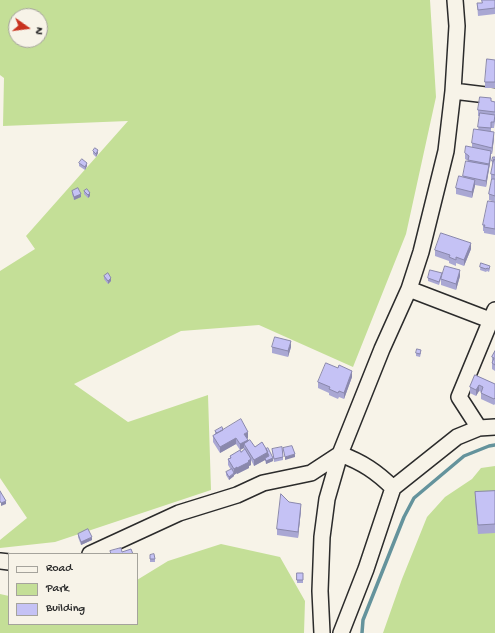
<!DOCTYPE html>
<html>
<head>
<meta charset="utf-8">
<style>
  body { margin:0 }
  #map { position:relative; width:495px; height:633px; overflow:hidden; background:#f7f3e8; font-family:"Gochi Hand",sans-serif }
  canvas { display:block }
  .legend { position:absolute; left:8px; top:553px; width:130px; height:72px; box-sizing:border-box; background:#f7f3e8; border:1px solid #a5a39c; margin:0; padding:5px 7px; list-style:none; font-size:12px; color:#2b2b2b }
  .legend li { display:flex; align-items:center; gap:8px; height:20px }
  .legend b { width:20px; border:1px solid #a5a39c }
  .north { position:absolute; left:8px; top:8px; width:40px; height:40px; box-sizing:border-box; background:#f7f3e8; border:1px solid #a5a39c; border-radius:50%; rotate:104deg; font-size:11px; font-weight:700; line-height:16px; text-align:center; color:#2b2b2b }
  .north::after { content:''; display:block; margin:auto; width:14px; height:18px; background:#c8321e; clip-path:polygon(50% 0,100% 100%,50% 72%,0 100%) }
</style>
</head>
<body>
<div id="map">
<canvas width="495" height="633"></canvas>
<ul class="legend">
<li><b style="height:5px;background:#f7f3e8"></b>Road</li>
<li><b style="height:11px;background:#c4df97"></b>Park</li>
<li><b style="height:11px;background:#c5c2f5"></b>Building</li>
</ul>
<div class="north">N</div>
</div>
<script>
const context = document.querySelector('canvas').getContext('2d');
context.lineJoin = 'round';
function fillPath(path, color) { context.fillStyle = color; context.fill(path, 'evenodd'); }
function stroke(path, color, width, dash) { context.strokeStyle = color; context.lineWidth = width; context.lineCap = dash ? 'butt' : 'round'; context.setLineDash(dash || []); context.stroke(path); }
fillPath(new Path2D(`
  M0,0H430L436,97L406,234L353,367L259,325L181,331L74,384L128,422L208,395L211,490L55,542L0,548V540L27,518L0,478V271L35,249L26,236L128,121L3,126L4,78L0,75ZM16,16H40V40H16Z
  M495,466V633H383L402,579L427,517L445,497L472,479L481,468Z
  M221,544L280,557L305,601L304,633H0V594L9,596V624H137V580L168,561Z`), '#c4df97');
stroke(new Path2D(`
  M362,633L363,620L404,517L414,498L464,456L489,446L495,445`), '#64939c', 3.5);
const minor = new Path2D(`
  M453,91L495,96
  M409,289L495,322
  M479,428L459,397L495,310
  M90,554L179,513L237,495L263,483L311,473L340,454C362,462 377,472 393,488
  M0,561L9,562
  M322,633L320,591L322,537L327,499L340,454L382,349L409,289L421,252L446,151L453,91L457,26L455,0
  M341,633L366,569L393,488L457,437L479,428L495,427`);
stroke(minor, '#2b2b2b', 18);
stroke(minor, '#f7f3e8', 15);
fillPath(new Path2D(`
  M482,0H495V14L478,16L477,3H482Z
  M495,60V88H485V82Z
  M491,101L495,102V122L494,128H491V131L494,138L492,154H491V157L486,187L475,185L472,198L456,194V188L463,177L468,161L465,159V153L472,147V143L478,130L480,116H478V110Z
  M93,151L98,153L96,157L93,154Z
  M495,157V202L489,200V194L492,180H491V174L493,164H492V161Z
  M79,163L87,166L85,170L79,166Z
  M72,191L81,197L74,200L72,194Z
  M84,191L90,196L88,198L84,194Z
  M495,202V235L484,233V231H483V225Z
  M471,249L464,266L456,263V266L449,263V261L435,256V250Z
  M481,263L490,269L489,272L487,271L486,272L480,270Z
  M104,276L111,281L108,284L104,279Z
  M442,276H460L456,290L441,285V279L439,285L428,281V278Z
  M272,347H291L288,357L272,353Z
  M495,351V371L492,369V357Z
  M416,353H421L420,357L416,356Z
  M475,375L495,384V404L494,405L481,399V392L479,391L476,396L470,393V387Z
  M352,377L344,399L339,397L338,399L329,395V393L318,388V382Z
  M223,430L248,438L247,439L248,441L255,447L262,442L273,461L266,464L265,460L254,466L251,460V465L249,466V468L237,474V473L234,475V476L229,480L226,475V472L231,470L228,465V459L230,458V456L244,450V448L240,450L236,444L220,453L213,442V436L215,434V431Z
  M272,449L283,457V460L274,462Z
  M495,491V533L478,534L475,501V492Z
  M289,502L301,510L298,538L277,535V529Z
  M78,534L92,540L81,545L78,537Z
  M150,555L155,559V562H150Z
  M297,573H303V583H297Z`), '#a9a7d3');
fillPath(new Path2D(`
  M494,132V138L492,154V148Z
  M98,150V153L96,157V154Z
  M491,151V157L486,187V181Z
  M87,163V166L85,170V167Z
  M475,180V186L472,198V192Z
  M90,193V196L88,198V195Z
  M81,194V197L74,200V197Z
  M471,243V249L464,266V260Z
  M460,270V276L456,290V284Z
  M111,278V281L108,284V281Z
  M291,341V347L288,357V351Z
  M352,371V377L344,399V393Z
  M479,385V391L476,396V390Z
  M248,432V438L244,440V434Z
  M236,438V444L220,453V447Z
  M248,440V446L244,444V448L240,450V444Z
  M268,452V458H265V460L254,466V460Z
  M295,454V457L285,460V457Z
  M273,458V461L266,464V461Z
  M251,459V465L249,466V468L237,474V468Z
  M237,467V473L234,475V476L229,480V477L234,474V469Z
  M6,501V504L1,506V503Z
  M301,504V510L298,538V532Z
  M92,537V540L81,545V542Z`), '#8a88ac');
const building = new Path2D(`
  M482,0H495V8L478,10L477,3H482Z
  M487,59L495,60V82H485Z
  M480,97L491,98V101L495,102V112L478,110Z
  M480,113L495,115L494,122H491V128L478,127Z
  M474,129L494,132L492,148L472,143Z
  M466,146L491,151L489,164L468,160L469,156L465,153Z
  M95,148L98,150L96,154L93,151Z
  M493,157H495V160L494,159V161H492Z
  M82,159L87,163L85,167L79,163Z
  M494,159L495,160V175L491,174Z
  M466,161L489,165L486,181L463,176Z
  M459,176L475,180L472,192L456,188Z
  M492,179H495V196L489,194Z
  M78,188L81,194L74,197L72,191Z
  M87,189L90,193L88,195L84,191Z
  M488,201L495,202V229L484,227L485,225H483Z
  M441,233L471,243L464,260L456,257V260L449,257L450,255L435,250Z
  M481,263L490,266L489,269L487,268L486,269L480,267Z
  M445,266L460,270L456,284L441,279Z
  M430,270L442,273L439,282L428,278Z
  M108,273L111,278L108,281L104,276Z
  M275,337L291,341L288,351L272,347Z
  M417,349L421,350L420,354L416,353Z
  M495,351V365L492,363L494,358L492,357Z
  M326,363L338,368L339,365L352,371L344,393L339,391L338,393L329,389L330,387L318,382Z
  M475,375L495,384V398L494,399L481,393L483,387L479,385L476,390L470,387Z
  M241,419L248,432L244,434L248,440L240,444L236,438L220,447L213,436Z
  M222,427L223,430L217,433L215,431Z
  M250,440L255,447L262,442L268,452L254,460L244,444Z
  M292,446L295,454L285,457L283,448Z
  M282,447L283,457L274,459L272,449Z
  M268,448L273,458L266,461L265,458L269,456L266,449Z
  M245,449L251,459L248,461L249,462L237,468V467L234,469L228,459L231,458L230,456L240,450L241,452Z
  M232,469L234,473L229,477L226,472Z
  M0,491L6,501L1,503L0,501Z
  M495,491V524L478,525L475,492Z
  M281,494L289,502L301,504L298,532L277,529Z
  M88,529L92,537L81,542L78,534Z
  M121,548L122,552L131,549L133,554H111L110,551Z
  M154,554L155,559H150V555Z
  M297,573H303V580H297Z`);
fillPath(building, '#c5c2f5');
stroke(building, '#8a88ac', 1);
</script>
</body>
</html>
